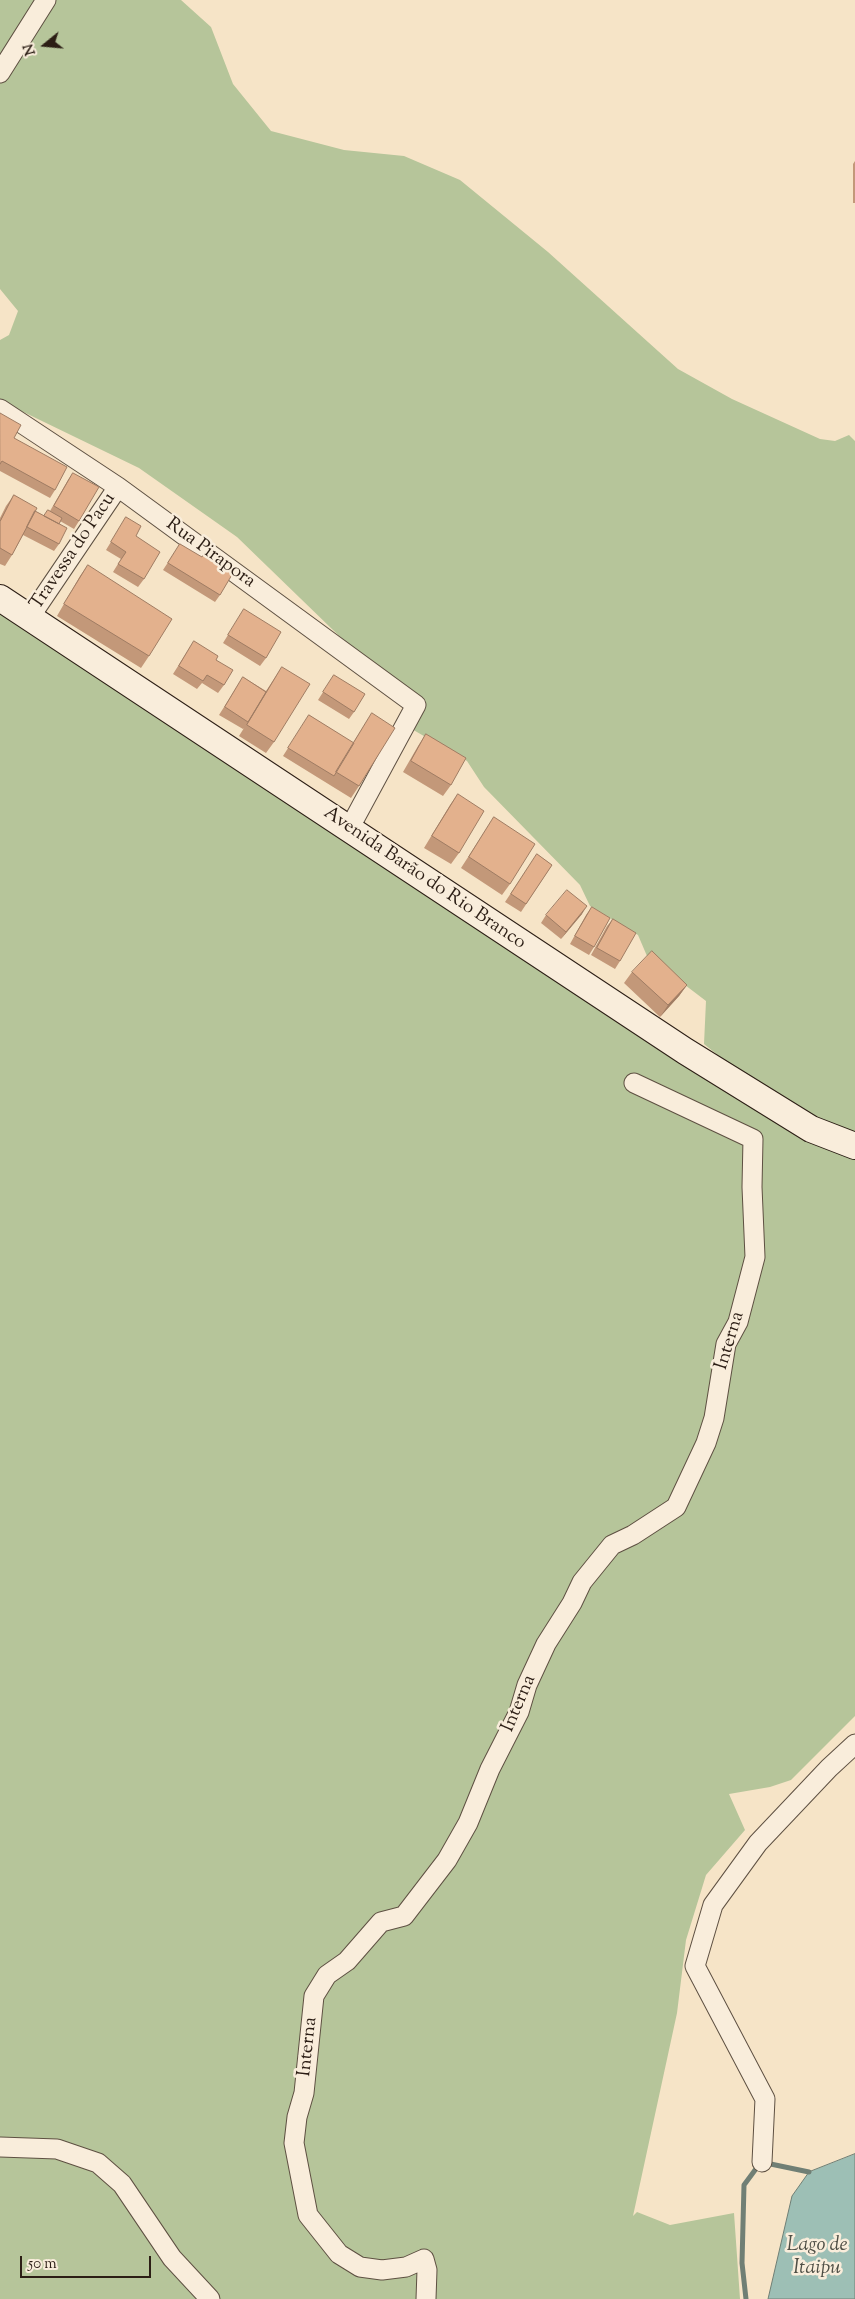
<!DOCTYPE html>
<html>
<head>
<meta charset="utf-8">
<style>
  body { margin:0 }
  #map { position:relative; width:855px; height:2299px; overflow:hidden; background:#f6e4c7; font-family:"Sorts Mill Goudy",serif }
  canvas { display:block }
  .north { position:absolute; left:20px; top:20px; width:50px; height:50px; -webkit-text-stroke:4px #f9eddb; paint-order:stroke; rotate:253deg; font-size:14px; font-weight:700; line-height:20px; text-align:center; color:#2c1e15 }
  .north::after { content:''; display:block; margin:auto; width:18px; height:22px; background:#2c1e15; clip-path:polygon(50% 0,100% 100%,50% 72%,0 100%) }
  .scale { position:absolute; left:20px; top:2256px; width:131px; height:22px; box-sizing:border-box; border:2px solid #2c1e15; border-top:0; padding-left:6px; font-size:15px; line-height:18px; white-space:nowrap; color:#2c1e15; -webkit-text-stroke:4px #f9eddb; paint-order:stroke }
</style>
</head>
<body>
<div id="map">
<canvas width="855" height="2299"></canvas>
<div class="north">N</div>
<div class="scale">50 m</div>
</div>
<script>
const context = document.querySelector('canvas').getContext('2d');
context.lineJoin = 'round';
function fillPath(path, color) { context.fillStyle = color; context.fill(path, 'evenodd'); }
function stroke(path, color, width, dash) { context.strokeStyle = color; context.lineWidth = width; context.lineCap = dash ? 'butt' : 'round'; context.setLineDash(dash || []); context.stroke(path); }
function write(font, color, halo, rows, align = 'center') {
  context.font = font + ' "Sorts Mill Goudy",serif'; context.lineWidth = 5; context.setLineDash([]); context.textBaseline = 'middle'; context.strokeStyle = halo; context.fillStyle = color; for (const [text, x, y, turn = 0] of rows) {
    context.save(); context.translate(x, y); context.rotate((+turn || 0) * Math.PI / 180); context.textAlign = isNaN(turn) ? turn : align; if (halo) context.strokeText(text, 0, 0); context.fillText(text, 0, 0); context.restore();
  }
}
fillPath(new Path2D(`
  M0,0H181L211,27L233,84L271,131L344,150L404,156L460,180L548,252L678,369L732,399L820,439L835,441L849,435L855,441V1135C801,1115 748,1080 704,1044L706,1001L647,956L638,935L590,906L580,885L484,787L467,761L410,728L424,700L364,660L237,537L139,468L11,406L0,403V340L9,335L18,311L0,289Z
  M0,604L855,1153V1716L791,1780L770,1787L729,1794L745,1830L706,1875L686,1940L677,2013L633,2216L637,2212L670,2225L734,2213L740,2299H0Z`), '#b6c59a');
const water = new Path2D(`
  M855,2154V2299H768L792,2196L809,2172Z`);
fillPath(water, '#9dbfb5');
stroke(water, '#707f75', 1);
stroke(new Path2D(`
  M746,2299L742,2263L744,2185L761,2162L809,2172`), '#707f75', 5);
const street = new Path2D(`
  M0,73L46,0
  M0,409L118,487L416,705L349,829
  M30,617L118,487
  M0,2147L57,2149L98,2163L122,2184L172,2258L210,2299
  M762,2162L765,2099L695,1966L713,1905L758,1843L829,1768L855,1744
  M426,2299L427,2270L424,2259L406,2267L382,2270L360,2267L339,2254L308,2215L294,2143L297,2117L304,2093L314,1996L327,1975L347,1961L381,1922L404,1916L447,1860L468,1823L490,1769L519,1712L527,1685L546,1644L572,1603L582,1582L612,1545L633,1535L676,1507L706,1443L714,1418L726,1344L738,1322L755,1257L752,1187L753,1139L634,1083`);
const secondary = new Path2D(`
  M0,598L685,1051L811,1129L855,1146`);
stroke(street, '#5e5042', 21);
stroke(secondary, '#2c1e15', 28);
stroke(street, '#f9eddb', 19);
stroke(secondary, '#f9eddb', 26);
fillPath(new Path2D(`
  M855,161V203H853V164Z
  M0,413L14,438L55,490L50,498L0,471Z
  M73,473L79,521L74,529L60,521L59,524V544L54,551L23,535L12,555L5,566L0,564V518L6,506L14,495L35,511L44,516L48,510L50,511L68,480Z
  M126,517L136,536L144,579L138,587L113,572L121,559L106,550Z
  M180,544L220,595L215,602L163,570Z
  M88,565L149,656L141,668L57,616L80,576Z
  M244,609L266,658L260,666L223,643Z
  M194,641L216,660L224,685L218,693L202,683L197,689L173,674Z
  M282,667L274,742L266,753L239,736L244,728L243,729L219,715L243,677L266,691Z
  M334,675L354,712L349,719L318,700Z
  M372,713L359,786L351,798L283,756L309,715L353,743Z
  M426,734L451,785L443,796L403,772L418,746Z
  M458,794L459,853L451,864L424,848L450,805Z
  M494,817L510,884L502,895L461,868Z
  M537,854L552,865L521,912L505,902Z
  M592,907L594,947L589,955L570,944L586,915Z
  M582,914L561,939L541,923L546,915Z
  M613,919L620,961L615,969L591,955L607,926Z
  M632,972L687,985L679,996L660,1017L624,983Z`), '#c39879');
fillPath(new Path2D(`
  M587,906L582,914L561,939L566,932Z
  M687,985L679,996L660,1017L668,1005Z`), '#9f7c63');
const building = new Path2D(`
  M0,413L21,425L14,438L67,467L55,490L2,461L0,464Z
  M73,473L99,487L79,521L54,506Z
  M14,495L37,508L12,555L0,548V522Z
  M48,510L62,518L59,524L44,516Z
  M35,511L67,528L59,544L27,527Z
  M126,517L141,526L136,536L160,552L144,579L118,564L126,552L111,542Z
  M180,544L202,557L203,555L233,573L220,595L168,563Z
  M88,565L172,619L149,656L64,604Z
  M244,609L281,632L266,658L228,635Z
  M194,641L218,656L216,660L233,670L224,685L207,675L203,681L179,666Z
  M282,667L310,684L274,742L247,725Z
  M334,675L365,694L354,712L323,692Z
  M243,677L266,692L248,722L225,707Z
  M372,713L395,728L359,786L336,772Z
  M309,715L354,743L334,776L288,748Z
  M426,734L466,758L451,785L411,761Z
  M458,794L484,811L459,853L432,836Z
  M494,817L535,844L510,884L469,857Z
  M537,854L552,865L526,904L511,894Z
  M567,890L587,906L566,932L546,915Z
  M592,907L610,918L594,947L575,936Z
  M613,919L636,933L620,961L597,948Z
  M652,951L687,985L668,1005L632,972Z`);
fillPath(building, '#e3b18d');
stroke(building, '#9f7c63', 1);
write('19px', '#2c1e15', '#f9eddb', [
  ["Travessa do Pacu",74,552,-56],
  ["Rua Pirapora",210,554,36],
  ["Avenida Barão do Rio Branco",424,879,34],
  ["Interna",731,1341,-73],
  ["Interna",520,1704,-67],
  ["Interna",309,2047,-84]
]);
write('italic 20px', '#4e4e45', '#f9eddb', [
  ["Lago de",817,2247],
  ["Itaipu",817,2270]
]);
</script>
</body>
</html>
